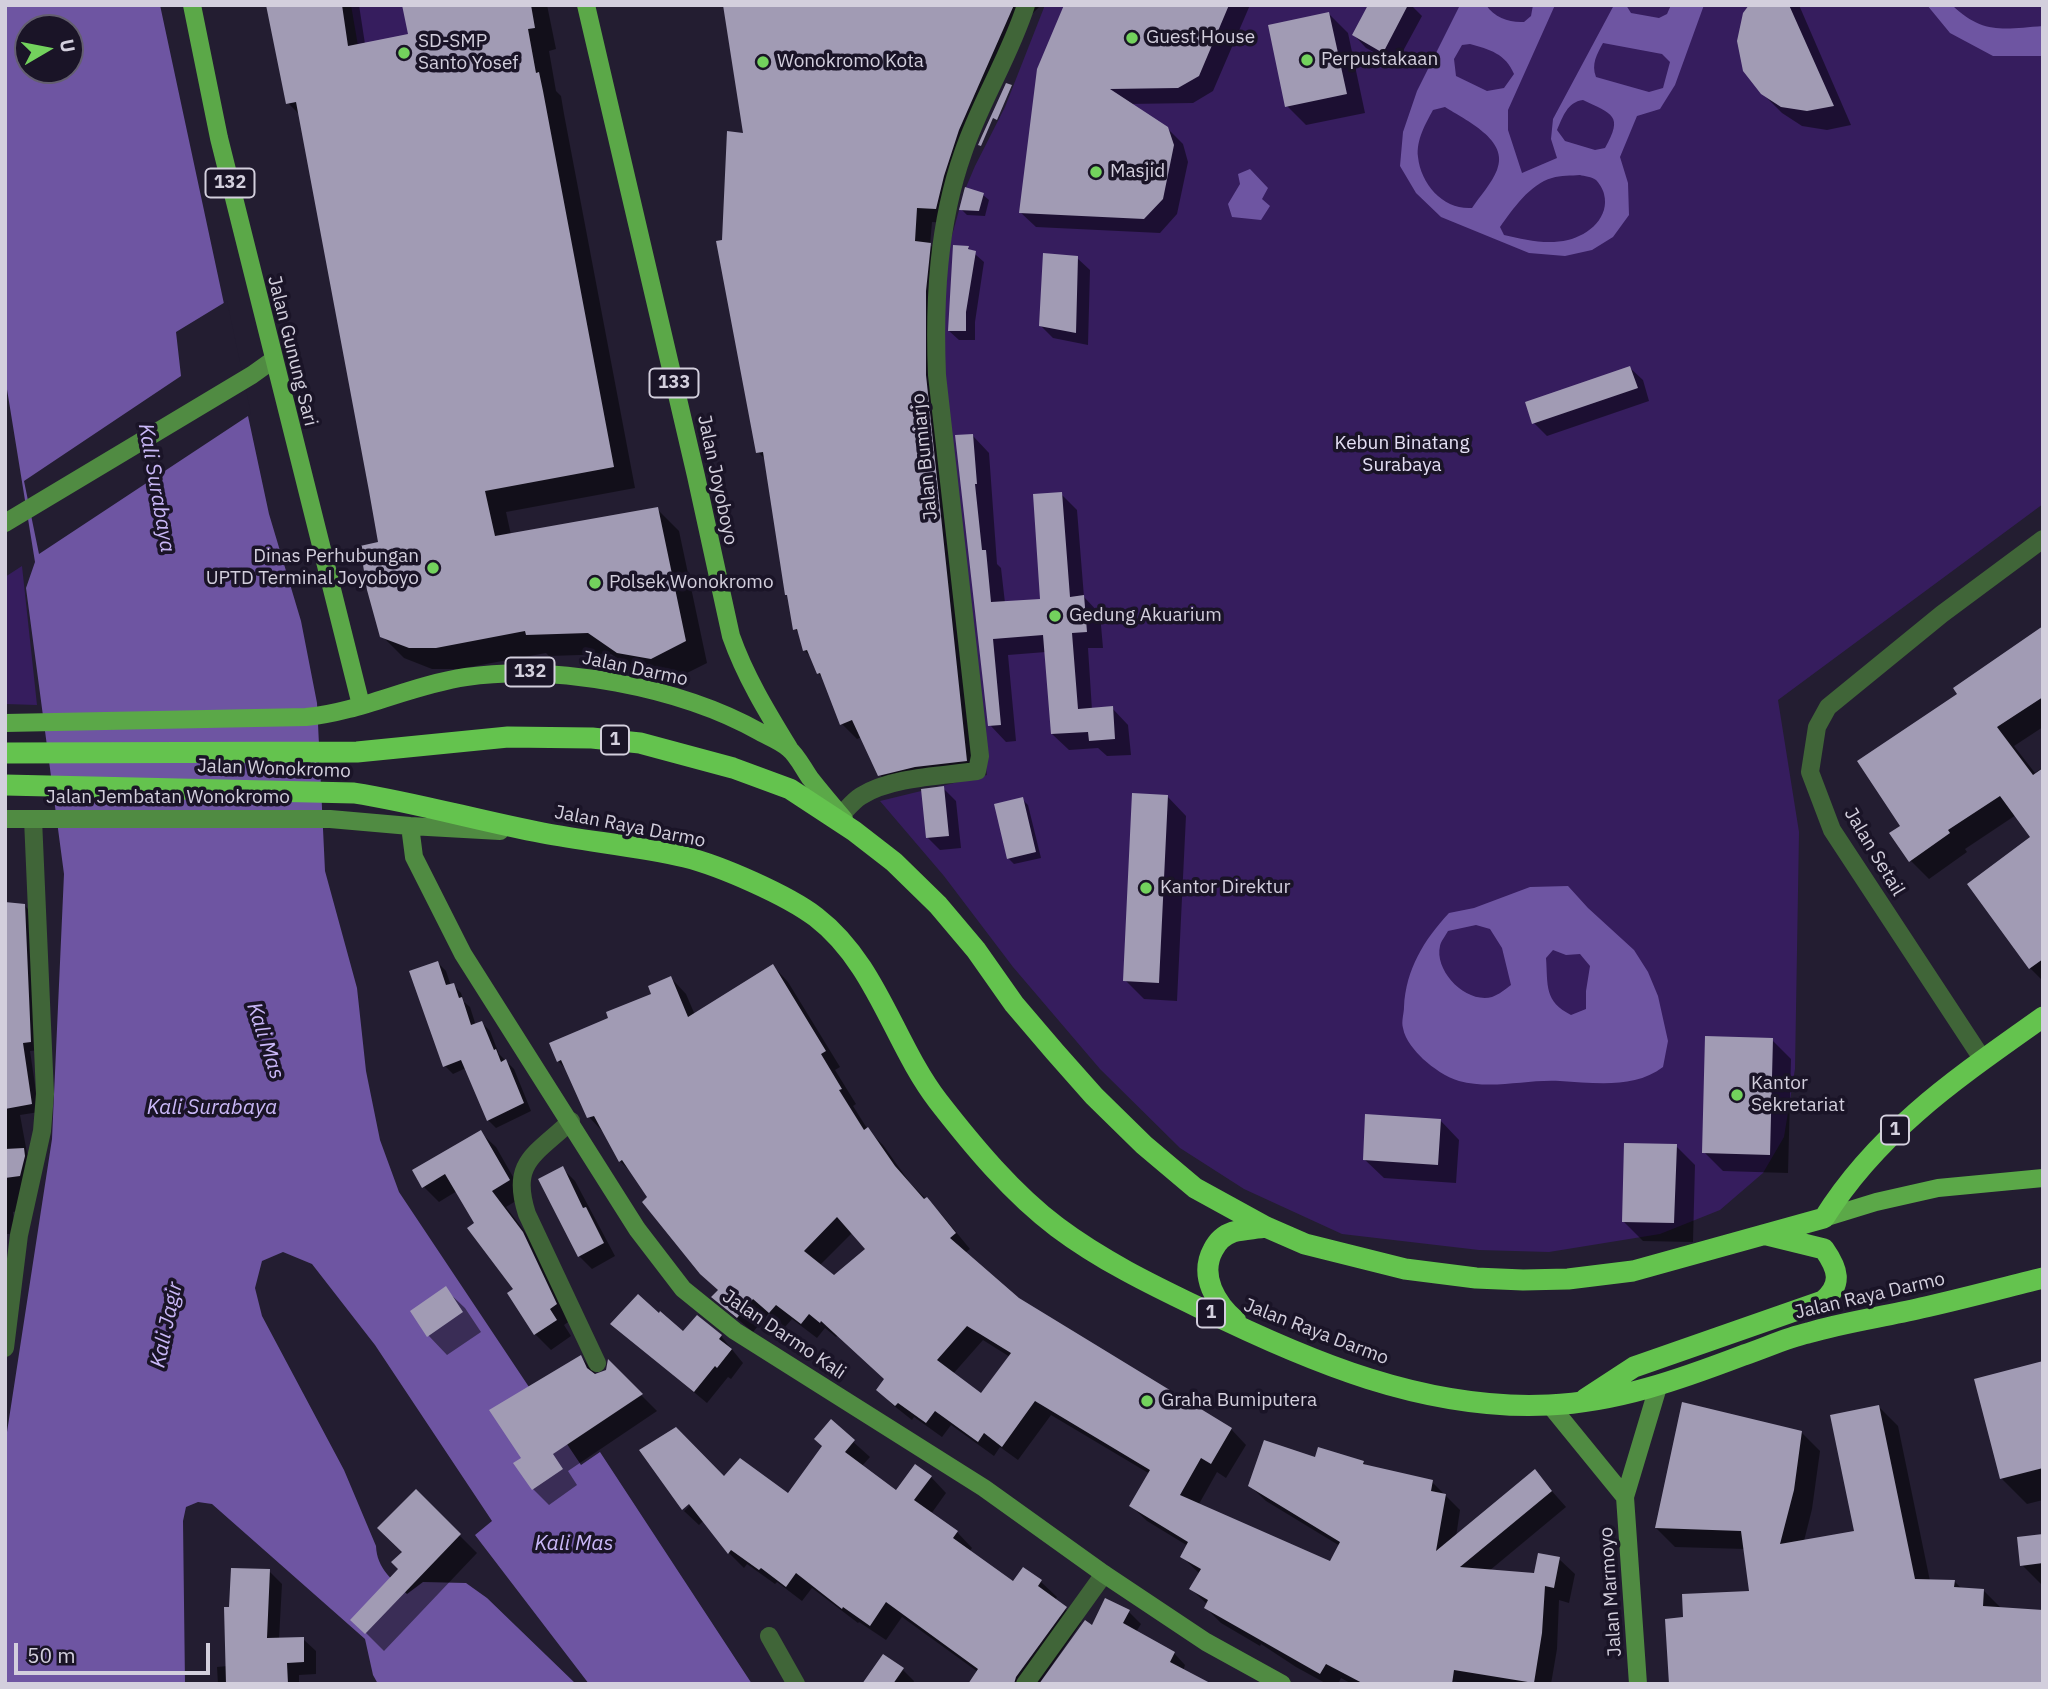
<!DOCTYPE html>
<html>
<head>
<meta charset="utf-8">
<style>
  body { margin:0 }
  #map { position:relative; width:2048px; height:1689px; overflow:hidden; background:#231d31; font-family:"IBM Plex Sans",sans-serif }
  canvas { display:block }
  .frame { position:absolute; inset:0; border:7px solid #d3cfdd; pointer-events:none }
  .north { position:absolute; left:14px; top:14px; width:70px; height:70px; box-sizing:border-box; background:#1a1427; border:2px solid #645f70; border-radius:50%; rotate:80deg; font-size:19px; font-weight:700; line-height:28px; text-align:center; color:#d3cfdd }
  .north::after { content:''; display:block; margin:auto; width:24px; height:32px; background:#73d25d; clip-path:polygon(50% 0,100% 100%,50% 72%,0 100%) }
  .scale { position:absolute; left:14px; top:1643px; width:196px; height:32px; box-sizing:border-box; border:4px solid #d3cfdd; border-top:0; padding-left:9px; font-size:21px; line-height:24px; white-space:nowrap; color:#d3cfdd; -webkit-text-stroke:5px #1a1427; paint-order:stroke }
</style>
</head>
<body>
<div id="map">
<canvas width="2048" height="1689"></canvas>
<div class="frame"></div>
<div class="north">U</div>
<div class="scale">50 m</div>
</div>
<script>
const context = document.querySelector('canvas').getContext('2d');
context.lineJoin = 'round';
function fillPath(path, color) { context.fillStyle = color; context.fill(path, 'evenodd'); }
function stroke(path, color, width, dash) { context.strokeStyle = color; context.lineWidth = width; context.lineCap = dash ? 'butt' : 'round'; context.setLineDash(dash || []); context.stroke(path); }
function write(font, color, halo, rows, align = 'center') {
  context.font = font + ' "IBM Plex Sans",sans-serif'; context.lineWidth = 7; context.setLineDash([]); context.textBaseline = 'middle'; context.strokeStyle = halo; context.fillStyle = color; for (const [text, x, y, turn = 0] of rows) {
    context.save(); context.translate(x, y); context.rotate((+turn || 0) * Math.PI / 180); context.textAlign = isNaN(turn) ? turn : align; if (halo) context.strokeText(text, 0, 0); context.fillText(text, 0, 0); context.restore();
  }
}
fillPath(new Path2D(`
  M351,5H435L440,32L358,46Z
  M1045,5H2043V504L1778,700L1799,832L1795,1069L1784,1137L1763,1173L1720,1210L1660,1234L1549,1252L1479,1250L1342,1234L1244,1189L1180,1148L1100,1069L1013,967L944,876L880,801L987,775L950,462L941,368L948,250L964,192L975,166L1005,107Z
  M22,566L37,705L5,704V577Z`), '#361d5e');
fillPath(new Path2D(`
  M5,5H160L269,514L301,621L317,703L325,871L357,988L366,1071L380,1140L399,1192L581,1465L600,1452L752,1684H589L475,1535L492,1521L375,1345L312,1264L283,1252L262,1261L255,1288L262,1316L344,1470L376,1546C377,1569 392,1579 407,1594L423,1582L466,1583L487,1598L576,1684H378L373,1675L365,1639L212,1504L198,1502L186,1507L183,1521L185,1684H5V1445L52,1139L64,874L26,588L35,562L5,377ZM28,28H70V70H28Z
  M1460,5H1486C1495,18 1510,23 1524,22L1531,16L1533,5H1555L1508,110V130L1522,173L1557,158L1551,139L1553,119L1614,5H1626L1631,13L1659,18L1667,14L1671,5H1704L1675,85L1660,109L1637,116L1620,157L1628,183L1629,215L1613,237L1592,250L1565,256L1529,253L1441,217L1416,193L1400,166L1403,132L1417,91ZM1603,43L1662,54L1670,62L1663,88L1649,92L1596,77C1591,64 1597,54 1603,43ZM1470,44C1489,49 1506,54 1514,74L1504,88L1487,91L1456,76L1454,59L1462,45ZM1583,100C1612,114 1624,115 1605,148L1595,150L1565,141L1557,130C1563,117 1567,102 1583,100ZM1445,107C1465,120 1510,140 1497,170C1492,183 1480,196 1472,208C1444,210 1421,185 1418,157C1416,140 1426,123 1433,110ZM1580,175C1584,176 1592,177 1596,180C1599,183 1603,189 1604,194C1610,217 1589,235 1568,240C1547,245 1525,240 1504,235L1500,227C1513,209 1530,184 1552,178C1561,175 1571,176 1580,175Z
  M1927,5H1952C1983,35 2004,29 2043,26V56H1993L1950,33Z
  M1250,169L1268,188L1262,199L1270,206L1261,220L1232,217L1228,204L1240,184L1238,174Z
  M1568,886L1588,908L1634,950L1648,972L1658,996L1668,1041L1663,1067C1634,1089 1595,1083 1560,1081C1527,1079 1493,1090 1459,1081C1446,1077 1433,1068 1423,1059C1415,1051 1405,1040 1403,1028C1401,1022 1404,1013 1404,1007C1406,969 1424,940 1449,913L1474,908L1530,887ZM1476,925L1490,929L1502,948L1511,985C1506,989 1498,995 1492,997C1466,1004 1434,971 1440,946C1441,941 1446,935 1448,931ZM1553,950L1566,955L1580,954L1590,966L1586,991V1009L1571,1015C1544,1001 1548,986 1546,958Z`), '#6e55a2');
fillPath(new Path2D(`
  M227,301L251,414L39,554L24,481L181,376L176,332Z`), '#231d31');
fillPath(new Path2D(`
  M268,5H359L365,44L411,36L404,5H547L556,49L549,51L556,91L561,96L564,114L635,488L506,512L511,535L657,509L679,531L707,663L673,680L641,674L611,654L549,656L546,653L459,669H432L404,658L382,636L380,544L300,115L288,103Z
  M725,5H1041L1030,16L1016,53L974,145L951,223L932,222L930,245L945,259L940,392L982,775L895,790L880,775L862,737L857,739L842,724L824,679L818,673L812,658L804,650L800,634L795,629L766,460L758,452L724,241L745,134Z
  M1066,5H1250L1213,91L1193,103L1129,104L1167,128L1183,144L1188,162L1177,214L1160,233L1036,227L1020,212Z
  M1370,5H1411L1422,16L1396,64L1366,48L1354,35Z
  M1752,5H1799L1851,125L1827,130L1802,126L1782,113L1762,93Z
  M1329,14L1348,33L1365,113L1306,125L1287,106Z
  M983,195L989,200L985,216L967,215L961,209Z
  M968,248L984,262L975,322V340H959L949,331Z
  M1077,258L1090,270L1088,345L1053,338L1040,325Z
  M1630,368L1643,380L1649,401L1547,436L1534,423Z
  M973,436L989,453L997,564L1001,568L1005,603L1042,600L1061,494L1077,510L1084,597L1100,614L1103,648H1088L1092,710L1112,708L1128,725L1131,755L1107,756L1098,748L1069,750L1052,734L1046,652L1008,655L1016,741L1006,742L990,725L957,437Z
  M2043,627V727L2014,746L2035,773L2043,767V981L2030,968L2032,838L2016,815L1965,849L1967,852L1929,879L1911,861L1902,826L1959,695Z
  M943,788L956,801L961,848L940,850L927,837Z
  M1167,796L1186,816L1177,1001L1144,999L1125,980Z
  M1022,799L1028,805L1041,858L1014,864L1008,858Z
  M5,904L25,906L33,914L39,1050L30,1051L39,1112L20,1115L27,1153L31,1157L22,1210L13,1212L15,1234H5Z
  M438,963L446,971L451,986L453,985L461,993L464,1002L470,1007L476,1026L482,1023L490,1031L499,1054L514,1069L531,1111L496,1128L488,1120L466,1068L453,1074L445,1066Z
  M773,966L788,982L840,1067L835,1070L856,1104L853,1106L868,1130L883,1145L910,1183L942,1215L970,1249L965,1253L1018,1299L1231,1429L1246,1445L1226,1478L1217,1472L1199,1504L1331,1564L1340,1546L1266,1501L1250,1486L1316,1460L1363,1462L1367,1466L1432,1482L1460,1510L1456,1537L1534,1471L1566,1507L1489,1571L1536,1575L1559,1559L1575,1574L1569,1603L1559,1600L1557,1649L1551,1684H1468L1453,1681L1456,1684H1352L1341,1678L1338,1684H1327L1296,1667L1261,1644L1260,1646L1221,1623L1206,1608L1208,1605L1191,1589L1200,1574L1182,1557L1188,1546L1147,1521L1131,1506L1150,1474L1051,1415L1018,1460L1000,1447L994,1456L951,1425L942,1437L914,1417L912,1420L893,1405L878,1390L886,1380L838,1335L836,1337L825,1328L817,1338L792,1319L785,1327L769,1313L753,1332L729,1312L714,1297L719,1291L634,1175L620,1161L604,1133L589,1117L568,1071L558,1061L610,1019L653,995L671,978L686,994L695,1015ZM853,1232L868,1249L834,1277L819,1266ZM983,1340L1010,1357L982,1396L953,1374Z
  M1772,1040L1791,1059L1788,1173L1723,1171L1704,1152Z
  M1440,1120L1459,1140L1456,1183L1384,1178L1364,1159Z
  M480,1132L496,1147L524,1196L506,1207L538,1249L571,1320L564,1325L571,1336L551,1350L535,1334L510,1294L516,1290L457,1191L439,1202L424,1187Z
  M1676,1146L1695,1165L1693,1242L1643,1241L1623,1221Z
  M562,1168L575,1181L615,1256L592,1269L579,1256Z
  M445,1289L465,1308L481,1332L447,1355L428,1335Z
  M612,1324L721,1336L743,1363L731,1379L728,1377L707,1403Z
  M581,1357L597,1375L607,1371L609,1363L657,1411L568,1471L577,1485L549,1505L533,1489L524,1458Z
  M2043,1363V1500L2027,1504L2001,1478Z
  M1879,1407L1898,1426L1930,1581H1954L1962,1589L1984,1591L2002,1609L1685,1619L1751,1593L1745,1549L1675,1547L1656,1528L1801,1432L1820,1451L1812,1509L1804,1541L1856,1532Z
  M831,1422L870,1457L861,1467L896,1493L931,1477L946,1493L931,1514L957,1532L972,1548L969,1552L1014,1584L1024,1570L1041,1582L1057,1597L1055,1600L1081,1623L1039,1684H971L978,1672L902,1617L886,1640L859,1622L858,1623L812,1588L802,1601L777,1582L775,1584L747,1564L744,1568L729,1553L704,1520L699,1525L684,1511L697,1499L641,1450L725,1478L789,1495L824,1446Z
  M416,1492L477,1553L384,1651L353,1620L400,1569Z
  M2043,1536V1584H2041L2022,1565Z
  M269,1571L282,1584L279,1639H303L316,1651V1674L299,1675V1684H218L217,1667L228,1666L231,1608Z
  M1129,1612L1141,1624L1136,1632L1174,1653L1185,1665L1183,1671L1093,1628Z
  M903,1670L914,1681L913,1684H865Z`), '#0007');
fillPath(new Path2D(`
  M266,5H342L348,46L408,34L402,5H531L535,28L528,29L536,73L539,72L543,91L614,467L485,491L495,536L658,507L686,641L651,659L617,653L588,633L526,635L525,631L436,648H409L380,637L367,590L360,546L378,542L369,491L296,102L286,104Z
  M723,5H1014L959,130L944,176L936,209L917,208L915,241L931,243L926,291V375L967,761L915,767L878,776L852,720L840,725L820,673L817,674L807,650L803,651L797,629L793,630L787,595H785L763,452L756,453L716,241L722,240L727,131L743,133Z
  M1064,5H1229L1199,76L1178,88L1110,89L1168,127L1174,145L1163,199L1144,219L1019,213L1037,69Z
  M1368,5H1408L1383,53L1352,35Z
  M1749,5H1789L1834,106L1807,111L1781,107L1761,94L1743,71L1737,41L1743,13Z
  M1329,12L1347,94L1285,107L1268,25Z
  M1006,83L1012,85L997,120L993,118L981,146L978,145L981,138Z
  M965,187L984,193L979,211L959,210Z
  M953,245L969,246L968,249L976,251L966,312V331H948Z
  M1043,253L1078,256L1076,333L1039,326Z
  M1630,366L1638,388L1532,424L1525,402Z
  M973,434L977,484H975L982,550H986L991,602L1040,599L1033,494L1062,492L1070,597L1084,595L1087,632L1072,633L1078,709L1113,706L1115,739L1089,741L1088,732L1051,734L1043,635L993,639L1001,725L988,726L955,435Z
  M2043,626V697L1997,727L2033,775L2043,768V959L2029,969L1967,884L2030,837L2000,796L1948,830L1950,833L1909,862L1889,833L1900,826L1857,761L1957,694L1953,688Z
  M944,786L949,836L926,838L921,789Z
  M1132,793L1168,795L1159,983L1123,981Z
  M1023,797L1036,852L1007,859L994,804Z
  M5,902L25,904L31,1042L23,1043L32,1104L5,1109Z
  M438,961L446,985L454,983L459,998L462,997L471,1025L482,1021L494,1050L496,1049L501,1062L506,1059L524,1103L487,1121L461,1060L443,1067L409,971Z
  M773,964L826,1051L821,1054L842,1089L839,1090L864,1130L868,1127L895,1166L924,1199L927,1197L956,1233L950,1238L1019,1298L1232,1428L1211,1464L1201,1458L1180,1495L1330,1561L1340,1542L1248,1486L1264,1440L1315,1457L1318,1447L1364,1461L1363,1464L1433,1480L1431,1491L1446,1494L1436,1551L1535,1469L1552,1491L1460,1567L1534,1573L1538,1553L1560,1557L1554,1588L1545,1586L1542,1633L1534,1683L1454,1670L1452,1684H1364L1326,1664L1320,1674L1204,1608L1208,1600L1189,1589L1201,1569L1180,1557L1188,1542L1129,1506L1150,1470L1035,1401L1002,1447L984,1433L978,1442L935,1411L926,1423L898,1403L895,1406L876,1390L884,1379L821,1321L820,1323L809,1314L801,1324L776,1305L769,1313L753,1299L737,1318L711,1297L718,1290L700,1274L642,1202L647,1197L622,1160L619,1162L594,1116L587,1118L561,1060L557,1062L549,1043L608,1018L606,1012L651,994L648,986L671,976L688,1017ZM837,1217L865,1249L834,1275L804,1251ZM967,1326L1011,1353L981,1393L937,1360Z
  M1705,1036L1773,1038L1770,1155L1702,1153Z
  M1365,1114L1441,1119L1438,1165L1363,1160Z
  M481,1130L510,1180L492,1191L523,1232L557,1304L550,1309L557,1320L534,1335L507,1293L513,1289L467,1228L474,1223L445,1174L422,1188L412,1170Z
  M1624,1143L1677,1144L1674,1223L1622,1222Z
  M24,1148L25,1156L20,1176L5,1178V1149Z
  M563,1166L583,1208L586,1207L604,1243L578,1257L538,1179Z
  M446,1286L463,1312L427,1337L410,1311Z
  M638,1294L659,1313L660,1311L683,1331L697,1315L722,1335L719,1339L732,1349L717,1368L715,1366L694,1392L610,1324Z
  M581,1355L587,1368L595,1374L606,1370L608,1359L643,1394L553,1454L563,1469L532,1490L513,1463L521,1458L489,1410Z
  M2043,1361V1468L2000,1479L1974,1379Z
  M1682,1402L1802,1431L1794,1490L1780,1544L1854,1531L1830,1415L1879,1405L1915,1579L1955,1580L1954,1587L1984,1589L1983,1606L2043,1610V1684H1669L1665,1619L1683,1617L1682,1594L1749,1591L1741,1531L1655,1528Z
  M831,1419L855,1440L845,1452L896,1490L915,1464L932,1476L914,1500L958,1531L953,1538L1013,1581L1023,1567L1042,1580L1038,1586L1067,1607L1016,1677L1014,1684H968L978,1669L886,1602L870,1626L843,1607L842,1609L796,1573L786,1587L761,1568L759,1570L731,1550L728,1554L689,1504L682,1510L639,1450L676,1427L724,1476L740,1458L788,1493L822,1446L814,1439Z
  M416,1489L461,1534L365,1634L350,1620L398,1569L391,1562L402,1552L377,1528Z
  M2043,1534V1563L2020,1566L2017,1537Z
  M231,1568L270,1569L267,1638L304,1637V1662L287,1663L288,1684H226L224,1607H229Z
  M1105,1598L1130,1610L1123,1623L1175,1652L1170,1662L1212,1684H1039L1085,1620L1092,1625Z
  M883,1654L904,1668L893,1684H862Z`), '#a19bb4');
stroke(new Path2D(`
  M841,815C847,809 853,801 861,796C891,777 942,776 977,771L980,756L937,375C934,301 938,224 963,153C980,102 1010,56 1026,5
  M1983,1060L1832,830L1810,772L1817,727L1828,707L1942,614L2043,539
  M571,1121C535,1155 510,1162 527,1214L597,1363
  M5,1348L19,1235L42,1131L45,1094L33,819
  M769,1636L796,1684
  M1025,1684L1104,1574`), '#406538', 18);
stroke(new Path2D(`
  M5,523L252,375L273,360
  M5,819H330L410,826L500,831
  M410,826L414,857L463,954L637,1229L683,1289L735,1331L984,1488L1104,1574L1206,1642L1282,1684
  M1550,1405L1625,1497
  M1638,1684L1625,1497L1658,1387`), '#508b42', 18);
stroke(new Path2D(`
  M192,5L219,138L361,705
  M586,5L696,476L731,636C745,676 767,712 789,748
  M5,723L306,717C360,712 411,685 466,677C556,664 680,687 760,732C769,737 780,741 788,748C797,755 803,768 810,778C821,792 832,805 844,819
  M1824,1218L1876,1202L1938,1188L2043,1178`), '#5ba848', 18);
stroke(new Path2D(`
  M5,753L357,752L508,737L592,738L640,743L733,768L790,789L854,831L894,862L938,905L976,950L1014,1004L1055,1052L1094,1096L1144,1145L1195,1188L1266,1227L1305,1244L1405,1269L1476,1278L1523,1280L1568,1279L1633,1271L1824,1218C1879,1130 1960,1076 2043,1017
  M5,785L354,793C418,803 479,821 543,833C590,842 639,846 685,857C721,866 787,895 816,917C877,964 894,1044 938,1101C973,1146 1012,1193 1057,1227C1101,1260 1150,1284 1200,1308C1308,1361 1425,1411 1549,1405C1617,1402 1681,1379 1744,1355C1765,1348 1786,1338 1808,1333C1845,1322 1883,1317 1921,1308C1962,1299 2002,1288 2043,1278
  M1236,1321C1216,1304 1199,1276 1213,1250C1217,1242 1224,1235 1233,1232C1243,1229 1255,1229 1266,1227
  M1585,1399L1634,1367L1823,1301C1843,1284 1838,1269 1824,1249L1767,1235`), '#64c34e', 21);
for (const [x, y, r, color] of [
  [1132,38,7,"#73d25d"],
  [404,53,7,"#73d25d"],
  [1307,60,7,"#73d25d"],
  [763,62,7,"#73d25d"],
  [1096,172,7,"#73d25d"],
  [433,568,7,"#73d25d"],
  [595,583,7,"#73d25d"],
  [1055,616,7,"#73d25d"],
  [1146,888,7,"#73d25d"],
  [1737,1095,7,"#73d25d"],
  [1147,1401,7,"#73d25d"]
]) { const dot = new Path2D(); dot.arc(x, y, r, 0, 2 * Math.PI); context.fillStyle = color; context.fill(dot); stroke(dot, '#1a1427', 2.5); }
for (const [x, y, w] of [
  [230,183,49],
  [674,383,49],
  [530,672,49],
  [615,740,28],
  [1895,1130,28],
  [1211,1313,28]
]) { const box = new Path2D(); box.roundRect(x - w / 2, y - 14.5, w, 29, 5); context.fillStyle = '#1a1427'; context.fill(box); stroke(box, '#d3cfdd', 2); }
write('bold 18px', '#d3cfdd', null, [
  ["132",230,183],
  ["133",674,383],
  ["132",530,672],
  ["1",615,740],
  ["1",1895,1130],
  ["1",1211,1313]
]);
write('19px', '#d3cfdd', '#1a1427', [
  ["Guest House",1146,38],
  ["SD-SMP",418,42],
  ["Santo Yosef",418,64],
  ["Perpustakaan",1321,60],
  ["Wonokromo Kota",777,62],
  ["Masjid",1110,172],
  ["Dinas Perhubungan",419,557,"right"],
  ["UPTD Terminal Joyoboyo",419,579,"right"],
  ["Polsek Wonokromo",609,583],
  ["Gedung Akuarium",1069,616],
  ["Kantor Direktur",1160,888],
  ["Kantor",1751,1084],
  ["Sekretariat",1751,1106],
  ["Graha Bumiputera",1161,1401]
], 'left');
write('19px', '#d3cfdd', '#1a1427', [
  ["Jalan Gunung Sari",292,351,76],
  ["Jalan Bumiarjo",925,457,-96],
  ["Jalan Joyoboyo",717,480,78],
  ["Jalan Darmo",635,669,12],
  ["Jalan Wonokromo",274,769,2],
  ["Jalan Jembatan Wonokromo",168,798],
  ["Jalan Raya Darmo",630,827,11],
  ["Jalan Setail",1874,852,59],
  ["Jalan Raya Darmo",1870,1296,-13],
  ["Jalan Raya Darmo",1316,1332,21],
  ["Jalan Darmo Kali",784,1335,34],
  ["Jalan Marmoyo",1611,1592,-94]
]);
write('19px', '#e5e0f5', '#1a1427', [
  ["Kebun Binatang",1402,444],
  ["Surabaya",1402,466]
]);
write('italic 21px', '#cab8f8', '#1a1427', [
  ["Kali Surabaya",156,488,80],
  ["Kali Mas",265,1041,72],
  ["Kali Surabaya",212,1108],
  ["Kali Jagir",167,1325,-78],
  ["Kali Mas",574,1544]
]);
</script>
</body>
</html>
